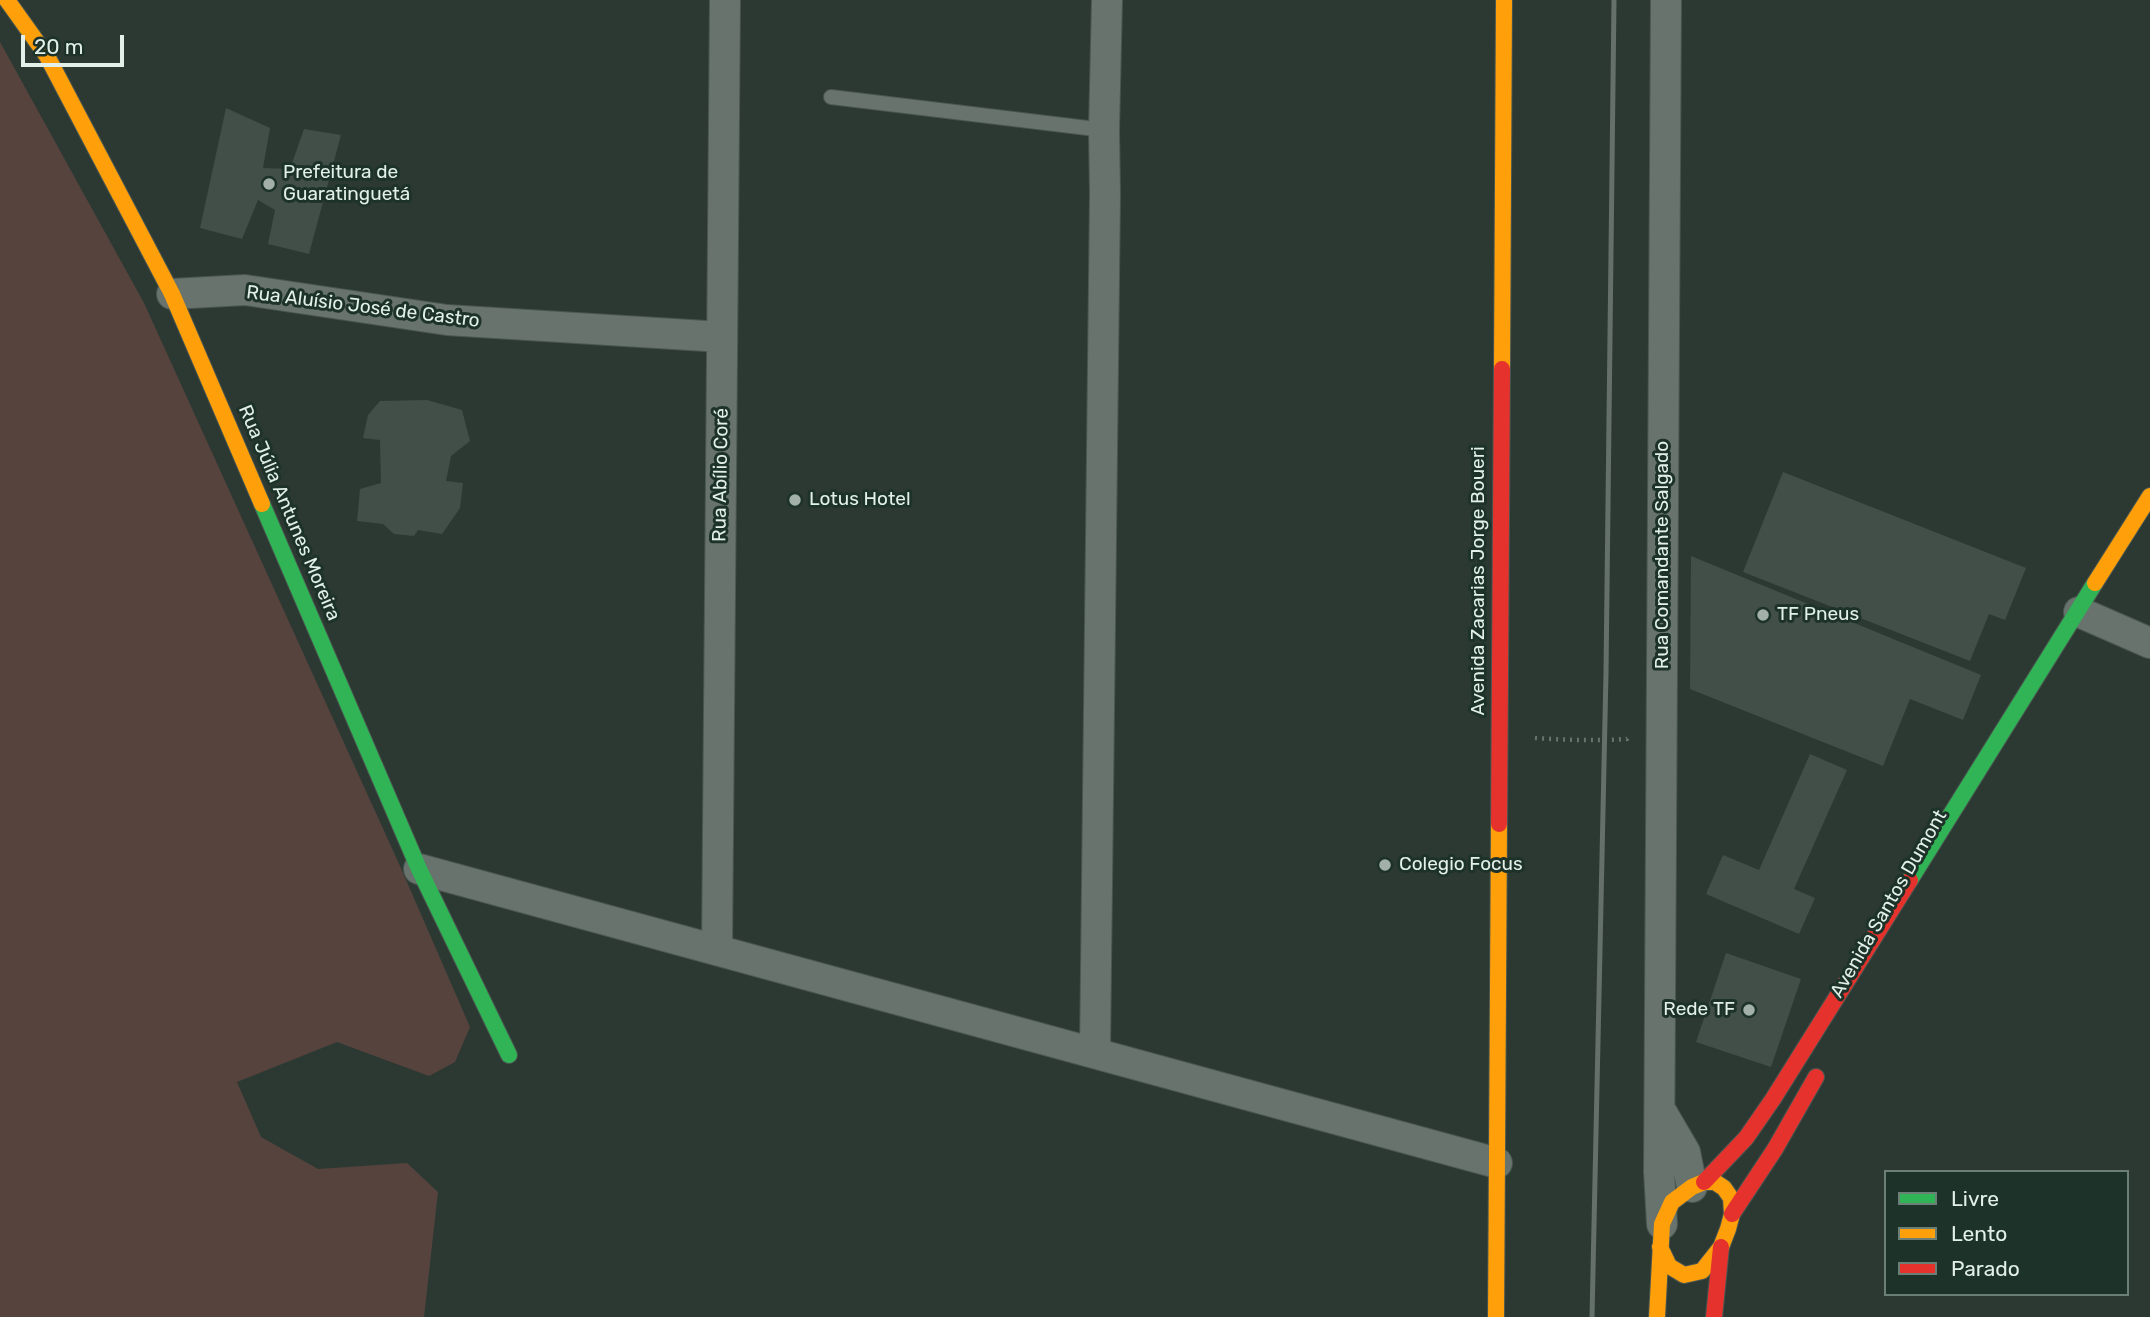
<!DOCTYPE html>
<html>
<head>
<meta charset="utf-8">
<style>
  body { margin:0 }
  #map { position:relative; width:2150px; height:1317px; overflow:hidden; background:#2c3933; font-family:Rubik,sans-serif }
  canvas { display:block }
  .legend { position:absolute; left:1884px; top:1170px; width:245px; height:126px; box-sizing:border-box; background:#1d3329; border:2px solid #6c7f76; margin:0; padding:9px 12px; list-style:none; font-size:21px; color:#e2f0e9 }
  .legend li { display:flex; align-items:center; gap:14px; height:35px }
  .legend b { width:35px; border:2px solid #6c7f76 }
  .scale { position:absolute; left:21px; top:35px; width:103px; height:32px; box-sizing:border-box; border:4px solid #e2f0e9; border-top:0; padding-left:9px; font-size:21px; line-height:24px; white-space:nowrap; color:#e2f0e9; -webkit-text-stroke:5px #1d3329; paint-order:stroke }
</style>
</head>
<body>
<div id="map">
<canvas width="2150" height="1317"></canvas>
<ul class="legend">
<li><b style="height:9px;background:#30b455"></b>Livre</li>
<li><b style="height:9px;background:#ff9f0a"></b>Lento</li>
<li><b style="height:9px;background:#e5322d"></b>Parado</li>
</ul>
<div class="scale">20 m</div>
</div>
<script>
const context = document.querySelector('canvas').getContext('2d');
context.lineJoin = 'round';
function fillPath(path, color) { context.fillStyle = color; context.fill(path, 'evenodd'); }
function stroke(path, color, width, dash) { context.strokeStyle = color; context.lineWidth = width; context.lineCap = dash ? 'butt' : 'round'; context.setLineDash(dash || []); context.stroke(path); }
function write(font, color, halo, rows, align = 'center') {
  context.font = font + ' Rubik,sans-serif'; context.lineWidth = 6; context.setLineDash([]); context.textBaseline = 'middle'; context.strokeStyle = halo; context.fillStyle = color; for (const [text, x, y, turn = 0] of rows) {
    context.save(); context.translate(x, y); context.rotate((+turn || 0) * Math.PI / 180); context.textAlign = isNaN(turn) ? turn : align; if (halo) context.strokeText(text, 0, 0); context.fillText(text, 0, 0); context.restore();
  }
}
fillPath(new Path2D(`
  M0,42L144,303L400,866L470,1027L455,1062L429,1076L337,1042L237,1082L261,1137L318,1169L407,1163L438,1192L424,1317H0Z`), '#56433d');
fillPath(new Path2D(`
  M226,108L270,128L263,168L290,169L304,129L341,135L309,254L268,244L275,210L258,200L242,239L200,228Z
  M427,400L462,410L470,441L451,456L446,481L463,483L460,508L442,534L418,530L414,536L394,534L383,524L357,521L360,489L381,483L380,440L363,438L368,415L380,401Z
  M1783,472L2026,568L2005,620L1989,614L1970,661L1743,572Z
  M1691,556L1981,675L1963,720L1910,699L1883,766L1690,689Z
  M1810,754L1847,770L1794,889L1815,898L1799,934L1706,894L1723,855L1759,870Z
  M1726,953L1801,979L1771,1067L1696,1042Z`), '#424e48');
const lane = new Path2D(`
  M831,97L1104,130`);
const street = new Path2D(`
  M172,294L245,290L447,320L722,337
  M2079,612L2150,643
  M419,869L1497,1163
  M717,950L725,0
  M1095,1053L1105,194L1104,130L1107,0
  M1661,1111L1685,1152L1692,1187
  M1662,1224L1659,1171L1666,0`);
const fast = new Path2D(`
  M262,504L419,869L509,1055
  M1910,880L2095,583`);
const slow = new Path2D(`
  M7,0L47,56L172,294L262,504
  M1502,369L1504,0
  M2095,583L2150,496
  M1496,1317L1499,824
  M1657,1317L1662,1224L1672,1202L1692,1187L1704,1182H1715L1724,1188L1731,1198L1732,1214L1728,1229L1721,1247L1702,1271L1684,1275L1669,1266L1660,1247`);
const jam = new Path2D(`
  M1499,824L1502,369
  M1704,1182L1746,1138L1773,1099L1910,880
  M1732,1214L1775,1149L1816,1077
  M1714,1317L1721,1247`);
stroke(lane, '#4a5650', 16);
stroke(street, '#4a5650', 32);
stroke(fast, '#4a5650', 18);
stroke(slow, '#4a5650', 18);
stroke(jam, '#4a5650', 18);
stroke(new Path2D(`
  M1535,738C1566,740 1596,741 1627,739L1630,735`), '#68726e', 4.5, [2, 5]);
stroke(lane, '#68736e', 14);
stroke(street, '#68736e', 30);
stroke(fast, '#30b455', 16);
stroke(slow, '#ff9f0a', 16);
stroke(jam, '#e5322d', 16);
stroke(new Path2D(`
  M1592,1317L1606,673L1614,0`), '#66706a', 5);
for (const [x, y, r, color] of [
  [269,184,7,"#a2b0a9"],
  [795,500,7,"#a2b0a9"],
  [1763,615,7,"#a2b0a9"],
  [1385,865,7,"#a2b0a9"],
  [1749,1010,7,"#a2b0a9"]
]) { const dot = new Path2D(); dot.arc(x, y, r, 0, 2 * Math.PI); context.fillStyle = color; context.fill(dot); stroke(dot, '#1d3329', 2.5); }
write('19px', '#e2f0e9', '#1d3329', [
  ["Prefeitura de",283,173],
  ["Guaratinguetá",283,195],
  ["Lotus Hotel",809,500],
  ["TF Pneus",1777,615],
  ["Colegio Focus",1399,865],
  ["Rede TF",1735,1010,"right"]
], 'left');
write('19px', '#e2f0e9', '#1d3329', [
  ["Rua Aluísio José de Castro",363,307,7],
  ["Rua Abílio Coré",721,475,-89],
  ["Rua Júlia Antunes Moreira",289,513,67],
  ["Rua Comandante Salgado",1663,555,-90],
  ["Avenida Zacarias Jorge Boueri",1479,581,-90],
  ["Avenida Santos Dumont",1889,904,-60]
]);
</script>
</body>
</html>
